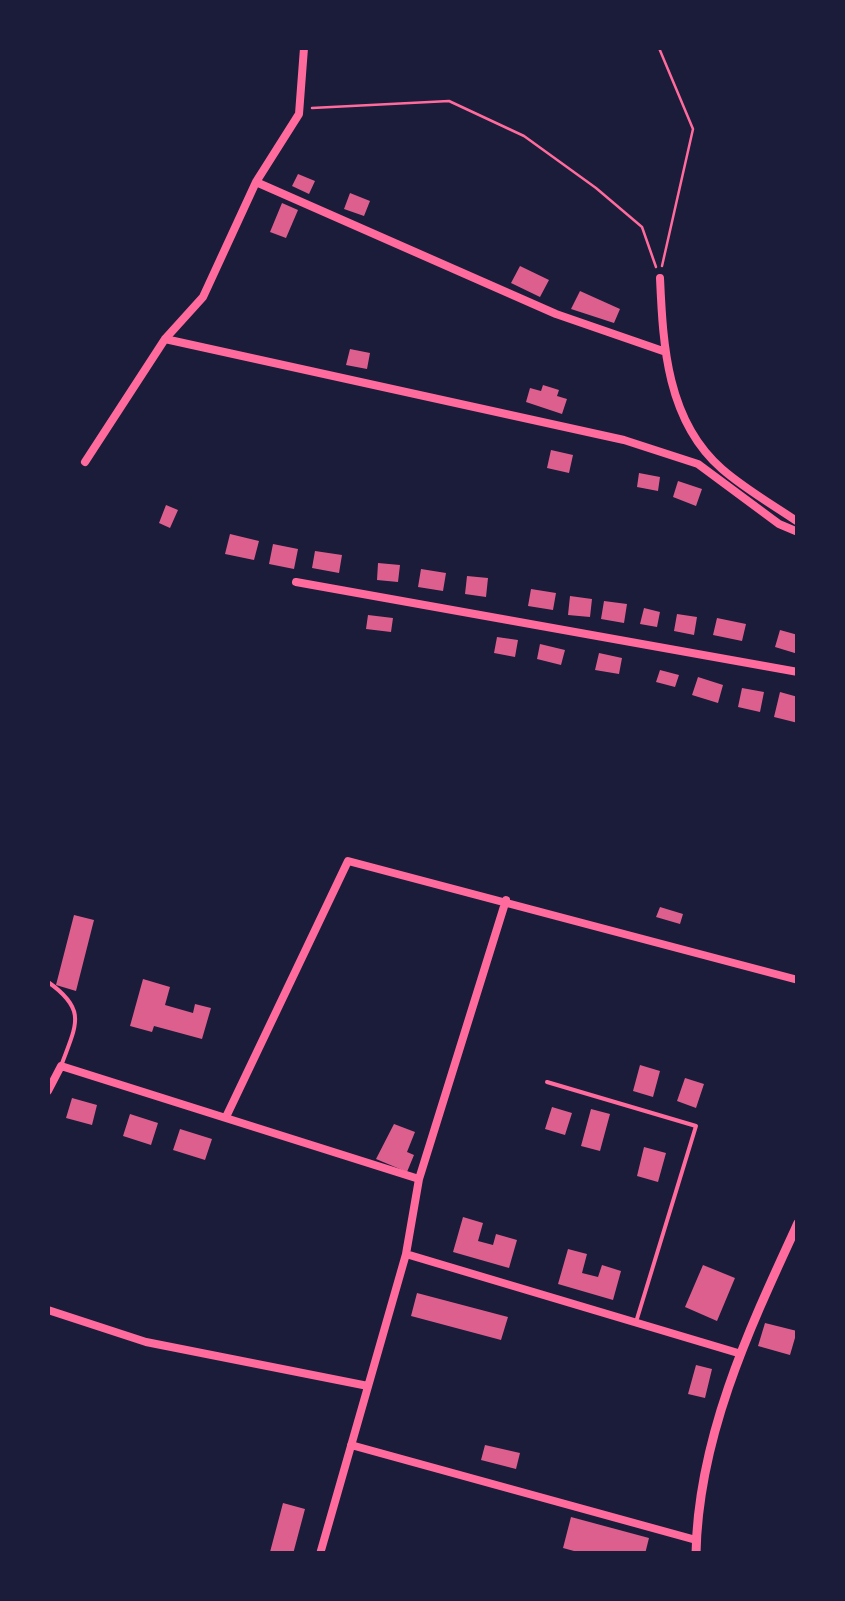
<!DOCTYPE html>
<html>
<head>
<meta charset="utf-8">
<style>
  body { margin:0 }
  #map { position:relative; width:845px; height:1601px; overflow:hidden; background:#1b1b3a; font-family:"IBM Plex Serif",serif }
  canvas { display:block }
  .frame { position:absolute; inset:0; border:50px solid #1b1b3a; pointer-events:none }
</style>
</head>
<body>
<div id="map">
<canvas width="845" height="1601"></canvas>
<div class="frame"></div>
</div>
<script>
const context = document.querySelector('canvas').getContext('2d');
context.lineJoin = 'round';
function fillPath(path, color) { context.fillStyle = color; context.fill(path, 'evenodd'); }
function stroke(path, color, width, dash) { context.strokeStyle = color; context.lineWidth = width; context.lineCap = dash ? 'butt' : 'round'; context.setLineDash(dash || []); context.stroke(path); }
fillPath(new Path2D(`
  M298,174L315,181L309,194L292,186Z
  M350,193L370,201L364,216L344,209Z
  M282,203L298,210L286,238L270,232Z
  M520,266L549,280L540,297L511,283Z
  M580,291L620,309L614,323L571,309Z
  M350,349L370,353L367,369L346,365Z
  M543,385L559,390L557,396L567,399L562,414L526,402L530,388L541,391Z
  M551,450L573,455L569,473L547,468Z
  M639,473L660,477L658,491L637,487Z
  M678,481L702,489L696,506L673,497Z
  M166,505L178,510L170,528L159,523Z
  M230,534L259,541L254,560L225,554Z
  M273,544L298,549L294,569L269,564Z
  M315,551L342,555L339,573L312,568Z
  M378,563L400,565L398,582L377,580Z
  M421,569L446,573L443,591L418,587Z
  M467,576L488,578L486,597L465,594Z
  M531,589L556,593L553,610L528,606Z
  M570,596L592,599L590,617L568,615Z
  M604,601L627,604L624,623L601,619Z
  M644,608L660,612L657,627L640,624Z
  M677,614L697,617L694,635L674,631Z
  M368,615L393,618L391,632L366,629Z
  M717,618L746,624L742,641L713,635Z
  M780,630L798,635V654L775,647Z
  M497,637L518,640L515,657L494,653Z
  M540,644L565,650L561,665L537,659Z
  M599,653L622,658L619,674L595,670Z
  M660,670L679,675L675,687L656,682Z
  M698,677L723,685L718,703L692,695Z
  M742,688L764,692L760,712L738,707Z
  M780,692L798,697V723L774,717Z
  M660,907L683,914L680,924L656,917Z
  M74,915L94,920L76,991L56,985Z
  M143,979L170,987L165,1005L193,1013L195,1004L211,1008L202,1039L154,1026L152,1032L130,1026Z
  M640,1065L660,1071L653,1097L633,1091Z
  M685,1078L704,1084L696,1108L677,1101Z
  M72,1098L97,1105L92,1125L66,1118Z
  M552,1107L572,1113L565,1135L545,1129Z
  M591,1109L610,1114L600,1151L581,1146Z
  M130,1114L158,1123L151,1145L123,1136Z
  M394,1124L415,1132L407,1152L414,1155L407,1172L376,1159Z
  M180,1129L212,1139L205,1160L173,1150Z
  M644,1147L666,1153L658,1182L637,1176Z
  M463,1217L483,1223L478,1241L493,1245L496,1234L517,1240L509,1268L453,1252Z
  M568,1249L587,1254L582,1273L598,1277L602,1265L621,1271L613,1300L558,1284Z
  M703,1265L735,1278L717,1321L685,1307Z
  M417,1293L508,1317L501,1340L411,1316Z
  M765,1323L797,1331L790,1355L758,1346Z
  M696,1365L712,1369L705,1398L688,1394Z
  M485,1445L520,1453L516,1469L481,1460Z
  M283,1503L305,1509L293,1554L270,1552Z
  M571,1517L649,1538L645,1554H585L563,1548Z`), '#dd5f8e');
stroke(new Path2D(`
  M659,48L693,129L662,266
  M312,108L449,101L524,136L596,188L642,227L656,267`), '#ff6b9d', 2.5);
stroke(new Path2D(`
  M48,982C88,1010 76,1025 61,1066
  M547,1082L696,1126L636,1322`), '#ff6b9d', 4);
stroke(new Path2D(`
  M256,182L556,314L663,351
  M660,278C663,346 667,421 722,469C745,489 773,505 798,522
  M165,339L624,440L698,464L779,524L798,532
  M85,462L165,339L203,297L256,182L299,114L304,48
  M296,582L798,672
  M48,1091L61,1066L419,1179L406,1254L738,1353
  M226,1117L348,861L798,980
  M419,1179L506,900
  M48,1310L146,1342L368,1386
  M351,1445L696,1540
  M320,1554L406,1254`), '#ff6b9d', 8);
stroke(new Path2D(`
  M696,1554C698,1437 750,1327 798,1223`), '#ff6b9d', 9);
</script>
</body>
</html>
